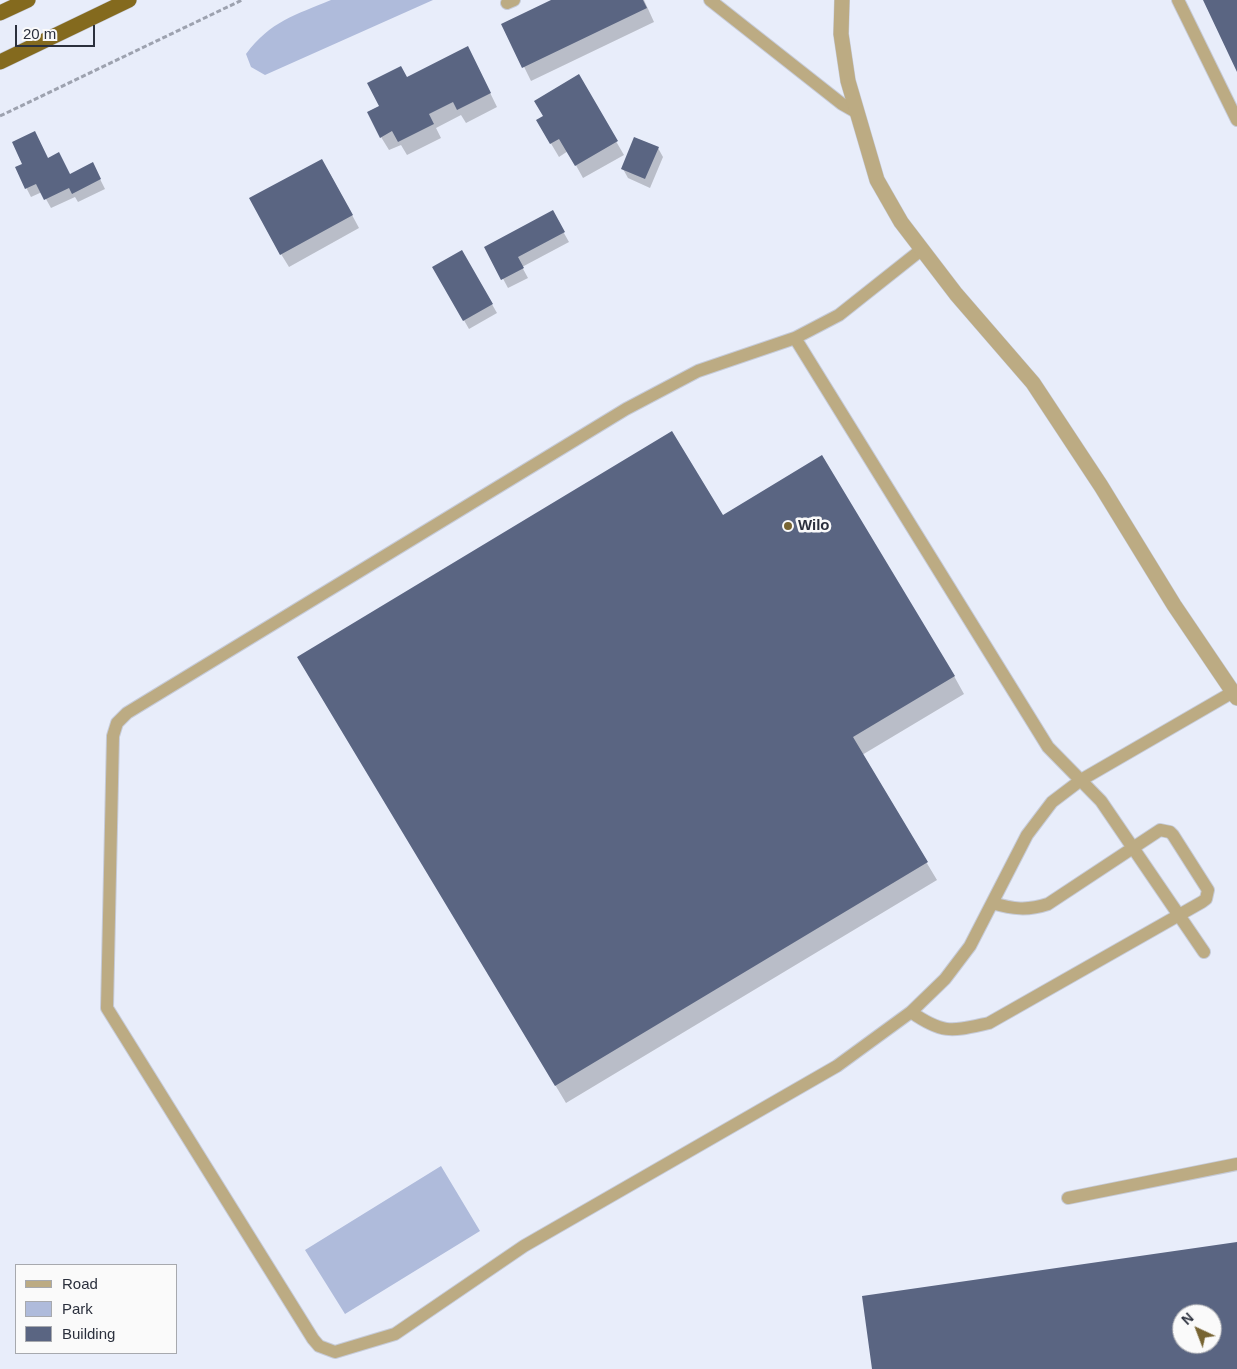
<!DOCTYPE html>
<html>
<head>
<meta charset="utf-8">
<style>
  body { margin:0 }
  #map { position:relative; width:1237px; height:1369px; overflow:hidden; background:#e8edfa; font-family:Arial,sans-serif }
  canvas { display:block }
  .legend { position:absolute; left:15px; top:1264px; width:162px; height:90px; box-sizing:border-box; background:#fafafa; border:1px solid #a7a9ae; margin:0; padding:6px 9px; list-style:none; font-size:15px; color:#2b303d }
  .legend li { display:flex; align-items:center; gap:10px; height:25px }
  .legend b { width:25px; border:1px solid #a7a9ae }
  .north { position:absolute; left:1172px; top:1304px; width:50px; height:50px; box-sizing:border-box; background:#fafafa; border:1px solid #a7a9ae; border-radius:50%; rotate:317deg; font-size:14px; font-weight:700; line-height:20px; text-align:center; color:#2b303d }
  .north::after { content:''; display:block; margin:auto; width:18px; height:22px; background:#776432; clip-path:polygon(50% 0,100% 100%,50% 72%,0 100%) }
  .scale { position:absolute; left:15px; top:25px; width:80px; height:22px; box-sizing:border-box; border:2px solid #2b303d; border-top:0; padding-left:6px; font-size:15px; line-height:18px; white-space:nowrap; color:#2b303d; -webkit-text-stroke:4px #fafafa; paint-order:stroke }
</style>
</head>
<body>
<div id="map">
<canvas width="1237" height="1369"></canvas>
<ul class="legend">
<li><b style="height:6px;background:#bcab83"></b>Road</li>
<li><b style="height:14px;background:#afbbdb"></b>Park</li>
<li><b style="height:14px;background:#5a6582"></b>Building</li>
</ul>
<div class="north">N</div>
<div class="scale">20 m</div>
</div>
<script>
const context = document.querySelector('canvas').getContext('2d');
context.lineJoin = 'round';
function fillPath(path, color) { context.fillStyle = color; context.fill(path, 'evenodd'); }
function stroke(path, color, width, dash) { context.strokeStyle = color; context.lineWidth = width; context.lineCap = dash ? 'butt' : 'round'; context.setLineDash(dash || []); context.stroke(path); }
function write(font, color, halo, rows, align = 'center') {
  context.font = font + ' Arial,sans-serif'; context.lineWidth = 5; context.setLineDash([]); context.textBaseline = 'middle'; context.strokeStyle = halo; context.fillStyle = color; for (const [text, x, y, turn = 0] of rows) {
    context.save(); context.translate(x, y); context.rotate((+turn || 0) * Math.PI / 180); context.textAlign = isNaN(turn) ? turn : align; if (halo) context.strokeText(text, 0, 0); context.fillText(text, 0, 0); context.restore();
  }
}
fillPath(new Path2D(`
  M331,0H433L265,75L251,67L246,54C271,21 295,15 331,0Z
  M441,1166L480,1231L345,1314L305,1250Z`), '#afbbdb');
fillPath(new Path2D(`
  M554,0H644L654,22L531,81L503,24Z
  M475,62L497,107L466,123L461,115L436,128L441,138L407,155L401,145L389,150L381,137V107L407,78Z
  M578,76L624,155L583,178L568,151L559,157L537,120L545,116Z
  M658,148L663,157L650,188L628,178L623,169Z
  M48,159L70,175L97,173L105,189L78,202L75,197L51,208L42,192L31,197L16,168Z
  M330,174L359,228L289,267L281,254Z
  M552,212L569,242L522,267L528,278L508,288L486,247Z
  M462,252L497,313L469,329L434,268Z
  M722,517L954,676L964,694L862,755L937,880L566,1103L309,675Z`), '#0003');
fillPath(new Path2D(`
  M551,0H643L647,8L522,68L501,24Z
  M1203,0H1237V72Z
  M468,46L491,93L457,110L453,102L429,114L434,124L398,142L392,131L380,138L367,112L379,106L367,83L401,66L407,77Z
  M579,74L618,141L575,166L559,139L550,144L536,120L543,116L534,101Z
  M35,131L48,158L59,152L70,174L93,162L101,179L72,194L69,188L44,200L36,184L25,189L15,167L22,164L12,142Z
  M634,137L659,147L645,179L621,169Z
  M322,159L353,215L280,255L249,198Z
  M553,210L565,232L518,257L524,268L501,280L484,247Z
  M462,250L493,304L463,321L432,267Z
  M672,431L723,515L822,455L955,676L853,737L928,862L555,1086L297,657Z
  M1237,1242V1369H872L862,1296ZM1182,1314H1212V1344H1182Z`), '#5a6582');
const service = new Path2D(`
  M710,0L842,104L856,112
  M1178,0L1237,120
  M507,3L514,0
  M921,250L839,315L795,338L698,371L626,409L127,713L117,723L113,736L107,1008L313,1339L319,1346L335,1352L395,1334L524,1246L837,1066L911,1012L945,979L970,946L1027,835L1052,802L1081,780L1233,692
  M795,338L1048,747L1101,801L1204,952
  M911,1012C944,1035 952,1031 989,1023L1202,902L1206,899L1208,890L1173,835L1170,832L1160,830L1048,904C1027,911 1013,909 992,903
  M1068,1198L1237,1164`);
const minor = new Path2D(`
  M842,0L841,34L848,81L877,180L901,222L956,294L1033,383L1101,486L1174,605L1237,698`);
const trunk = new Path2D(`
  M0,13L28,0
  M0,62L129,0`);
stroke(service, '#c6cbd8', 14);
stroke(minor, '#c6cbd8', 16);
stroke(trunk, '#c6cbd8', 16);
stroke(new Path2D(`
  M0,116L242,0`), '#9da2af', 3, [5, 2.5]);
stroke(service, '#bcab83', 12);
stroke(minor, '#bcab83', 15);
stroke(trunk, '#846a1e', 15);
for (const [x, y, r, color] of [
  [788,526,5,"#776432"]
]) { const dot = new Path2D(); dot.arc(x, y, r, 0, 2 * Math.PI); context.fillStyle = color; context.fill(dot); stroke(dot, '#fafafa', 2); }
write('bold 15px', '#2b303d', '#fafafa', [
  ["Wilo",798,526]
], 'left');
</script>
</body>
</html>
